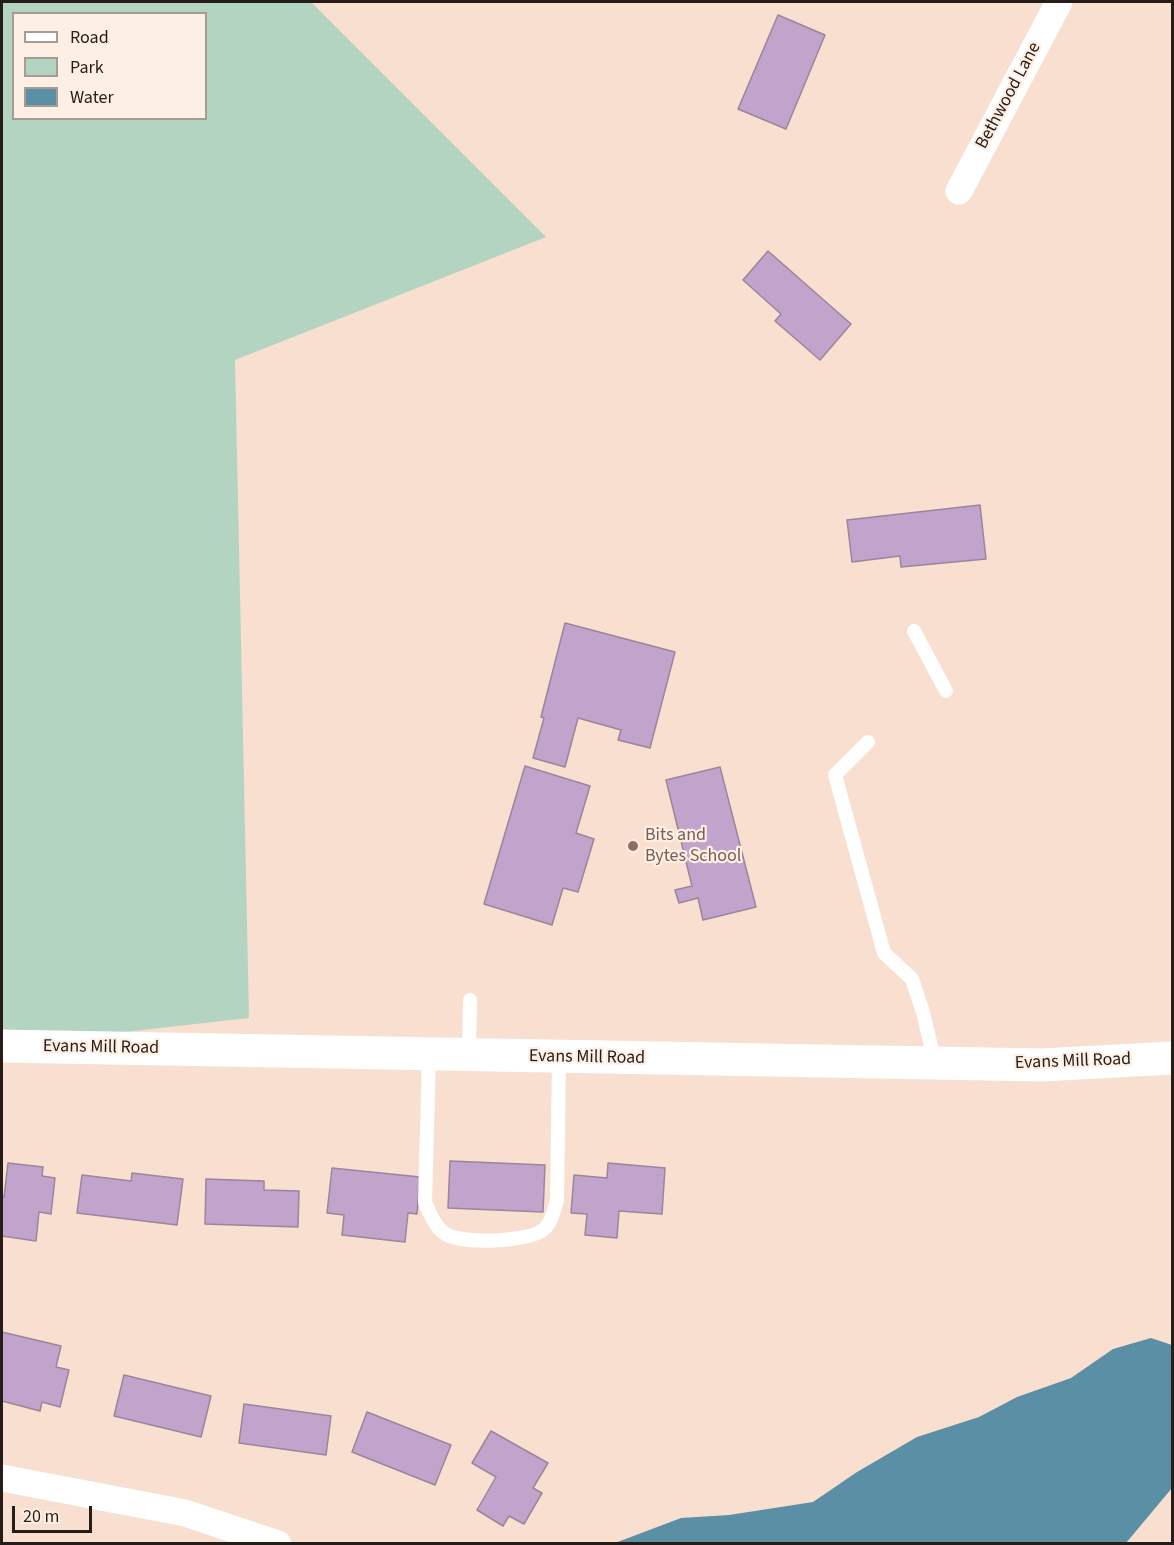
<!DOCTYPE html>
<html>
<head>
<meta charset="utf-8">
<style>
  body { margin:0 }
  #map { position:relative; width:1174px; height:1545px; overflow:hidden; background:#f9dfcf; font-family:"Source Sans 3",sans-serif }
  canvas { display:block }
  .frame { position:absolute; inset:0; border:3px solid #271d18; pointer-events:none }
  .legend { position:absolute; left:12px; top:12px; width:195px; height:108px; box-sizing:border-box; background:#feefe5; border:2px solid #a89b93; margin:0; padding:8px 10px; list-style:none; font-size:18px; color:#271d18 }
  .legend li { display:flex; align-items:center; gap:12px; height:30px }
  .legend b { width:30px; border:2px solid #a89b93 }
  .scale { position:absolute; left:12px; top:1506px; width:80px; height:27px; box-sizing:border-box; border:3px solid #271d18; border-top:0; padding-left:8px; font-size:18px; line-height:21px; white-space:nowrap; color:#271d18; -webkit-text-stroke:4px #feefe5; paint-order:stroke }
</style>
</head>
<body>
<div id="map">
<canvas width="1174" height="1545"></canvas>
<div class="frame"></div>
<ul class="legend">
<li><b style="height:8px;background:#fff"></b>Road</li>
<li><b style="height:16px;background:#b2d4c1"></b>Park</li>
<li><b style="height:16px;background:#5b8fa6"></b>Water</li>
</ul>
<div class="scale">20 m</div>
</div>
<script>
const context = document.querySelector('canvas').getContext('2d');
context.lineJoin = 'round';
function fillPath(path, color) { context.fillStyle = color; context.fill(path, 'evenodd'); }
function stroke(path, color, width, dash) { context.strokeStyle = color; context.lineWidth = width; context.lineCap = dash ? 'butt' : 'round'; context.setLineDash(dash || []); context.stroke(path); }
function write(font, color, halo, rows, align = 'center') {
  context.font = font + ' "Source Sans 3",sans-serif'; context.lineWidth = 4.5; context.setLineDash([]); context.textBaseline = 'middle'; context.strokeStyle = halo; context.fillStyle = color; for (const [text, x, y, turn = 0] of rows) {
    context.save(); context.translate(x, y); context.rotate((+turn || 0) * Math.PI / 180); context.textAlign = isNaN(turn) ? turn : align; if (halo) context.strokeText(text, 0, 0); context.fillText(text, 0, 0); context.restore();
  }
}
fillPath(new Path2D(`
  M2,2H311L546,237L235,360L249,1018L35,1042L2,1039ZM14,14H206V118H14Z`), '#b2d4c1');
fillPath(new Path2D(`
  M1151,1338L1172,1345V1488L1126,1543H615L681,1518L729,1515L813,1502L857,1472L917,1437L979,1417L1017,1397L1071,1378L1113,1349Z`), '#5b8fa6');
const building = new Path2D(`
  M778,15L825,35L786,129L738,109Z
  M768,251L851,324L820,360L775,321L781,314L743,280Z
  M980,505L986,559L901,567L900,556L852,562L847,520Z
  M565,623L675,652L650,748L618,740L621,730L578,718L565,767L533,758L544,718L541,717Z
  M525,766L590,786L576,833L594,839L578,892L563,888L552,925L484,904Z
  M720,767L756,907L703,920L698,898L679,903L675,890L692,886L666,780Z
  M450,1161L545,1165L543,1212L448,1208Z
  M8,1163L43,1167L42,1176L55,1178L51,1214L39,1212L36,1241L2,1236V1197H4Z
  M608,1163L665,1168L662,1214L619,1211L617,1238L585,1235L587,1214L571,1213L574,1175L607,1178Z
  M332,1168L420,1177L417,1214L408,1213L405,1242L342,1235L344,1215L327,1213Z
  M132,1173L183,1179L177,1225L77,1213L82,1175L131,1181Z
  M206,1179L264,1181V1190L299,1191L298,1227L205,1224Z
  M2,1332L61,1346L56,1367L69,1370L60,1407L42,1402L40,1411L2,1401Z
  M124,1375L211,1396L201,1437L114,1416Z
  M244,1404L331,1416L326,1455L239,1443Z
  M367,1412L451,1445L435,1485L352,1452Z
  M491,1431L548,1463L533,1488L542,1493L524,1524L509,1516L503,1526L477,1510L496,1477L472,1463Z`);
fillPath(building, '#c1a3cb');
stroke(building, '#97879c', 1.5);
stroke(new Path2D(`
  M914,631L946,691
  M868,742L835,775L884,953L912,979L923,1012L935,1063
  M469,1054L470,1000
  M429,1055L425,1202C429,1213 434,1225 444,1233C461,1245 527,1242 543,1230C551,1224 554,1210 557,1201L559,1057`), '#fff', 14);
stroke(new Path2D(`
  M959,191L1059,2
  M2,1478L185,1513L278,1544`), '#fff', 27);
stroke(new Path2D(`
  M2,1046L1042,1065L1172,1058`), '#fff', 33);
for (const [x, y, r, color] of [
  [633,846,6,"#8d6e63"]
]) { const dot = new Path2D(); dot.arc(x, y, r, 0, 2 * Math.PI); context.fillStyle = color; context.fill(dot); stroke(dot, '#feefe5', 2); }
write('18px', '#271d18', '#feefe5', [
  ["Bethwood Lane",1009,96,-62],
  ["Evans Mill Road",101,1048,1],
  ["Evans Mill Road",587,1058,1],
  ["Evans Mill Road",1073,1062,-2]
]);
write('18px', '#785e54', '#feefe5', [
  ["Bits and",645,836],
  ["Bytes School",645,857]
], 'left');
</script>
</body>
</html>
